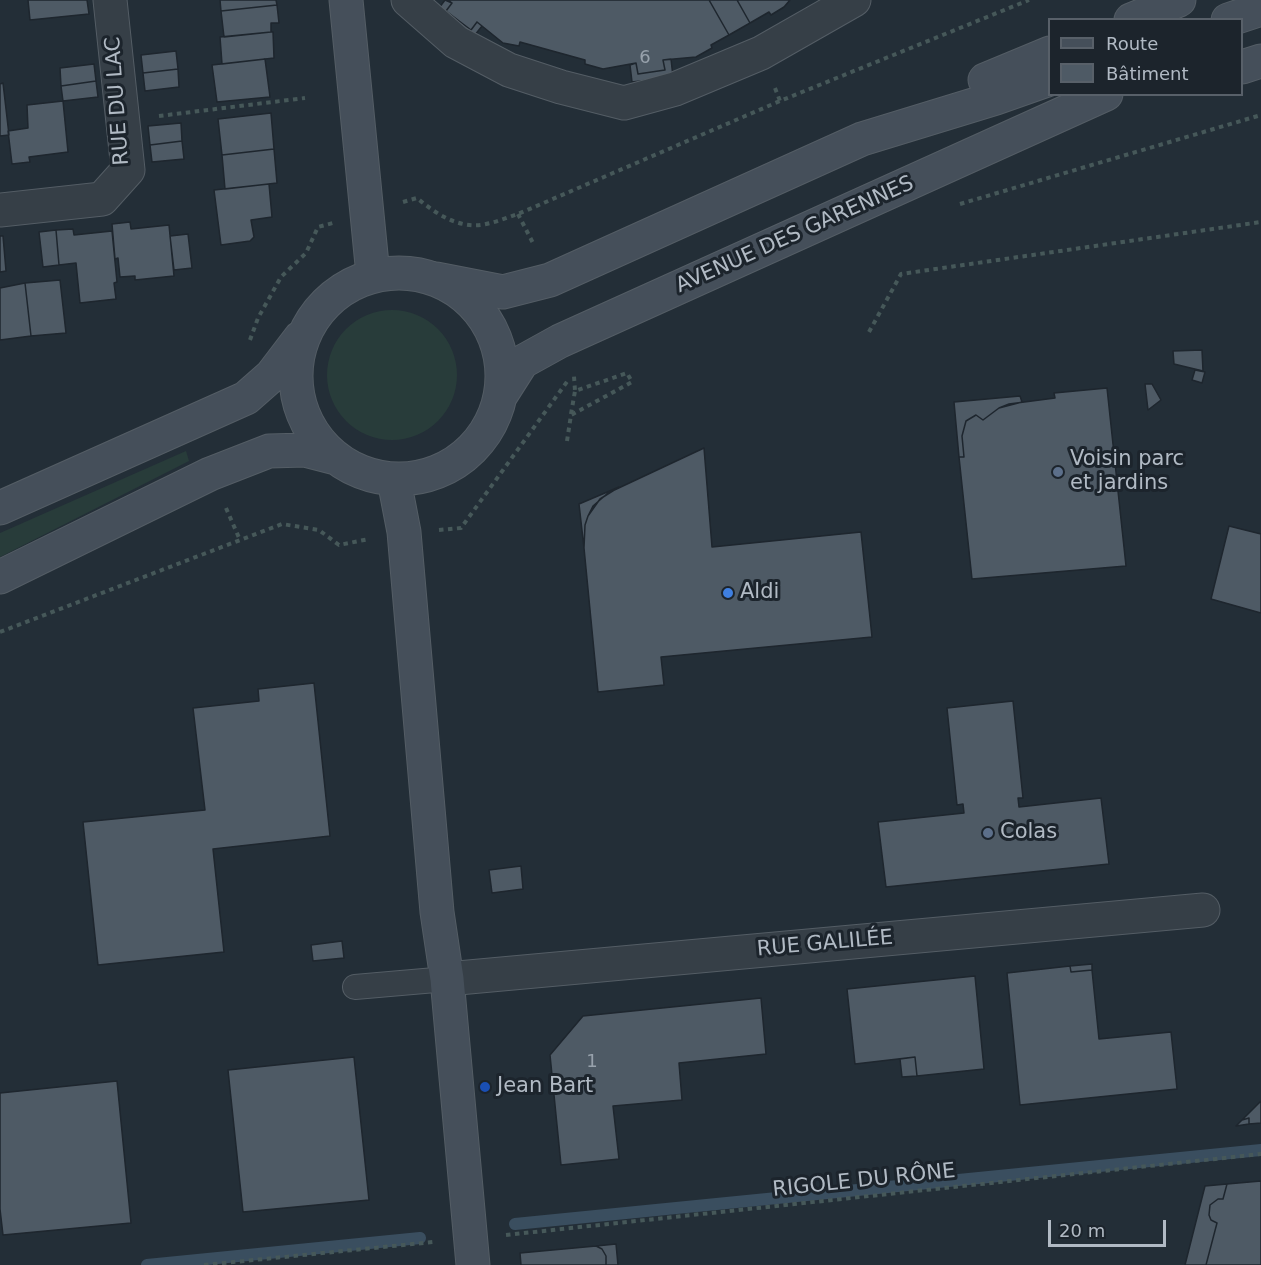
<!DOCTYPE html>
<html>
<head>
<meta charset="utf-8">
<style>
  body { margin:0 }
  #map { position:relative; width:1261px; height:1265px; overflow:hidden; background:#232e37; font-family:"DejaVu Sans",sans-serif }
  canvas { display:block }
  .legend { position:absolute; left:1048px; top:18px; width:195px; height:78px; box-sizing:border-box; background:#1c242c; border:2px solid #586069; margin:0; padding:8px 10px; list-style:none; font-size:18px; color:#b1bac4 }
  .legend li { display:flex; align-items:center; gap:12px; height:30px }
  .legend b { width:30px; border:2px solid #586069 }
  .scale { position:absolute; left:1048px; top:1220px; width:118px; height:27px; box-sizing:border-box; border:3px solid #b1bac4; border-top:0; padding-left:8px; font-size:18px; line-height:21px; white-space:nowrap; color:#b1bac4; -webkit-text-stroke:4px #1c242c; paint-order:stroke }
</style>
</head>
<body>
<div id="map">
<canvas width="1261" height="1265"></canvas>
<ul class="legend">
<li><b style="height:8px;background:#454f5a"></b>Route</li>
<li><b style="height:16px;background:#4e5a65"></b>Bâtiment</li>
</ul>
<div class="scale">20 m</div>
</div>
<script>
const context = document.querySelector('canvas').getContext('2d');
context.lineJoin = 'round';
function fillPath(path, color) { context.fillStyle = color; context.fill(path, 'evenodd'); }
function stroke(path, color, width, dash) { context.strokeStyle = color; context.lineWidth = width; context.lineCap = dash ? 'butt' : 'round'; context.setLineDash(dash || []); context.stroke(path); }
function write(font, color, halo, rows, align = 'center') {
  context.font = font + ' "DejaVu Sans",sans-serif'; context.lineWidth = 6; context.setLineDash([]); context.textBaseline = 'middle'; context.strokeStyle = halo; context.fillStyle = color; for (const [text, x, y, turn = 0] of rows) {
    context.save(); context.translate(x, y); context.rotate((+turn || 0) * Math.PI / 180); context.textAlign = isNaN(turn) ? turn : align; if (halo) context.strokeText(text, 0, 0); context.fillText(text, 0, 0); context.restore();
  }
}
fillPath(new Path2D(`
  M327 375a65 65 0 1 1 130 0a65 65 0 1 1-130 0Z
  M186,451L189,461L0,557V533Z`), '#283c3a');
stroke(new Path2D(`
  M515,1224L1261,1150
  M147,1265L420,1238`), '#3a4e5f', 12);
const building = new Path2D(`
  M28,0H87L89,14L30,20Z
  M220,0H276L277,5L221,11Z
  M445,0L452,3L446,11L471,30L477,22L482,26L471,40L436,12Z
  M448,0H709L729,35L711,45L712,48L696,57L663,60L665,70L638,74L636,63L603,69L585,64V60L520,42L519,46L503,43L477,22L471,30L446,11L452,3Z
  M709,0H737L750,23L729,35Z
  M737,0H790L784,7L771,15L769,12L750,23Z
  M277,5L279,23H271V32L224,37L221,11Z
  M271,32H273L274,58L222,64L220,37Z
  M176,51L178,69L143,73L141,55Z
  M265,59L270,97L217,102L212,65Z
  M671,59L673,77L632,82L630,65L636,63L638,74L665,70L663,60Z
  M94,64L96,81L61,86L60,68Z
  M178,69L179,87L145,91L143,73Z
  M96,81L98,97L63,101L61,86Z
  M3,83L9,135L0,136V84Z
  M63,101L68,152L29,157L30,162L12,164L8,131L28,128L27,105Z
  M271,113L274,149L222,155L218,119Z
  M181,123L182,141L150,145L148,126Z
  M182,141L184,159L152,162L150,145Z
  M274,149L277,183L225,189L222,155Z
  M269,184L272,217L251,220L254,237L250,241L221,245L214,190Z
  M130,222L131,229L169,225L174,276L135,280V276L120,277L118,258L115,259L112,224Z
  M73,229L74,235L112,231L117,282L114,283L116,299L80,303L76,263L59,265L56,230Z
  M56,230L59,265L43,267L39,232Z
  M188,234L192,268L174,270L170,236Z
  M0,236H3L6,271L0,272Z
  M60,280L66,333L31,336L25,283Z
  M25,283L31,336L0,340V288Z
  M1202,350L1203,371L1174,364L1173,351Z
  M1195,370L1205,372L1202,383L1192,380Z
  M1145,384H1152L1161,400L1148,410Z
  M1107,388L1126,566L972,579L959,457H964L962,436L966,421L976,415L983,420L999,408L1009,404L1055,398L1054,393Z
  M1020,396L1022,402L999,408L983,420L976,415L966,421L962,436L964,457H959L954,402Z
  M704,448L712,547L861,532L872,637L661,657L664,685L598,692L584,548L585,525L588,516L593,506L608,493Z
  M619,487L600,499L588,516L585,525L584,548L579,504Z
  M1229,526L1261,534V613L1211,599Z
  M314,683L330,836L213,849L224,952L98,965L83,822L205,810L193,708L259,701L258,689Z
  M1013,701L1023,798H1018L1019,807L1101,798L1109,864L886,887L878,822L964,813L963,804L957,805L947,708Z
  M521,866L523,889L492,893L489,870Z
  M342,941L344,958L313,961L311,945Z
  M1092,964V970L1071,972L1070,966Z
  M1070,966L1071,972L1092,970L1099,1039L1171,1032L1177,1089L1020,1105L1007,973Z
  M975,976L984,1069L917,1076L915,1057L855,1064L847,989Z
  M761,998L766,1054L679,1063L682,1100L613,1106L619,1159L561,1165L550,1055L583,1016Z
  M354,1057L369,1200L243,1212L228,1070Z
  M915,1057L917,1076L902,1077L900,1059Z
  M117,1081L131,1223L3,1235L0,1209V1093Z
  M1261,1101V1123L1249,1124V1118L1242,1120Z
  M1249,1118V1124L1236,1126L1242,1120Z
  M1261,1181V1265H1206L1217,1223L1211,1220L1209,1215L1210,1205L1218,1199H1223L1227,1184Z
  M1227,1184L1223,1199H1218L1210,1205L1209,1215L1211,1220L1217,1223L1206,1265H1185L1205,1186Z
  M616,1244L618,1265H606V1256L602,1249L596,1246Z
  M596,1246L602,1249L606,1256V1265H521L520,1253Z`);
fillPath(building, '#4e5a65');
stroke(building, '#1e262e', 1.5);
const lane = new Path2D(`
  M355,987L447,979`);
const street = new Path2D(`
  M408,0L456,42L509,70L561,87L624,103L675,89L761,53L854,0
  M0,210L102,199L128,170L110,0
  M447,979L1203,910`);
const secondary = new Path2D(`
  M346,0L373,275
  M1131,20L1179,0
  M1228,20L1261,9
  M1242,67L1261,61
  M985,80L1050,53
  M296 376a103 103 0 1 1 206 0a103 103 0 1 1-206 0Z
  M436,279L503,292L550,280L862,139L996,98L1050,79
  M501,395L522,362L560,341L1106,94
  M394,480L404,532L437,912L447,979L473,1265
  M0,508L246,398L271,376L300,338
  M0,577L210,474L269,451L305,450L336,458`);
stroke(lane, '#545d65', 26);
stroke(street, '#545d65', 35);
stroke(secondary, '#545d65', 35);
stroke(new Path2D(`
  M775,88L780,101
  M159,116L305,98
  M403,202L417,198C436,214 460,230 486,224C497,222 508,217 518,214L780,101L1029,0
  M960,204L1261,115
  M518,214L534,245
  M869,332L901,274L1261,222
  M250,340L258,318L281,277L306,253L318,227L333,223
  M571,414L575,391
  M567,441L571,415L632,382L627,373L575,391L574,376
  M226,508L240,540
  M439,530L461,528L569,379
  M0,632L282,524L319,530L339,545L369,539
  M506,1235L1261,1154
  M204,1265L433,1242`), '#465859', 4, [4.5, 4.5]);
stroke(lane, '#363f47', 24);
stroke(street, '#363f47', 33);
stroke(secondary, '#454f5a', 33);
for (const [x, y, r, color] of [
  [1058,472,6,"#5c6f8a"],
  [728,593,6,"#3f7fe0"],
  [988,833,6,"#5c6f8a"],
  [485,1087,6,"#1a4fb4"]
]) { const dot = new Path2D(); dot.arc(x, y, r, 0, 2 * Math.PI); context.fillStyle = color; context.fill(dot); stroke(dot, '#1c242c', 2); }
write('18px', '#98a2ac', null, [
  ["6",645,58],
  ["1",592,1062]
]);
write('21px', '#b1bac4', '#1c242c', [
  ["RUE DU LAC",118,101,-94],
  ["AVENUE DES GARENNES",795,235,-24],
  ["RUE GALILÉE",825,944,-5],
  ["RIGOLE DU RÔNE",864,1181,-6]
]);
write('21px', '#b1bac4', '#1c242c', [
  ["Voisin parc",1070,460],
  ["et jardins",1070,484],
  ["Aldi",740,593],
  ["Colas",1000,833],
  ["Jean Bart",497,1087]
], 'left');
</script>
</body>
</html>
